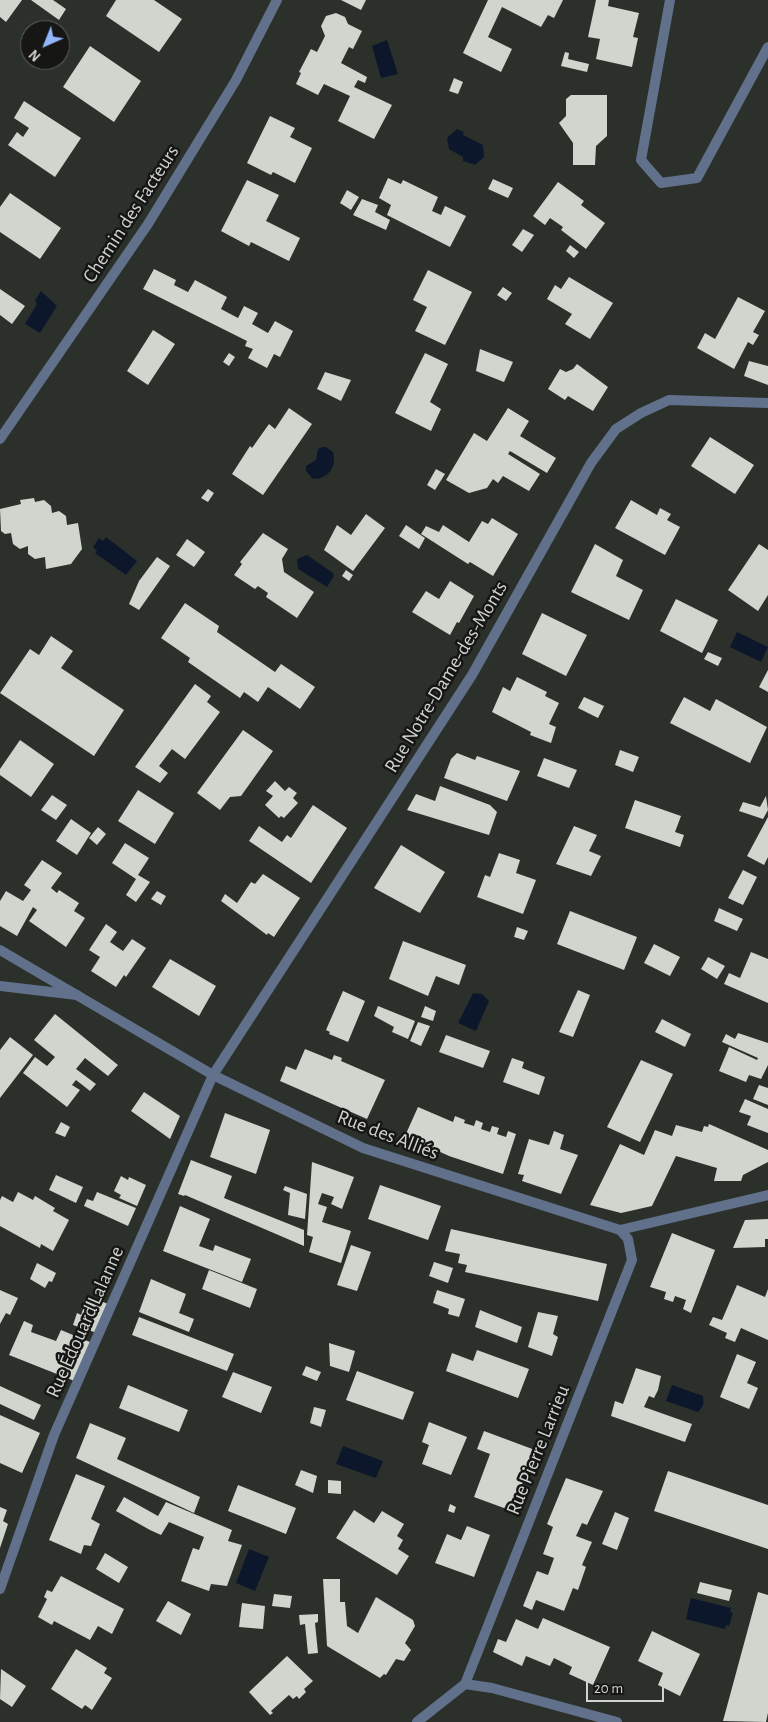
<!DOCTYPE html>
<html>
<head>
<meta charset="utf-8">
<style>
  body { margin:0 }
  #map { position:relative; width:768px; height:1722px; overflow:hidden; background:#2c302b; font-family:"Alegreya Sans",sans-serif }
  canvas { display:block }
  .north { position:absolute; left:20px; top:20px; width:50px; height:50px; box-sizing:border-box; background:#161715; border:1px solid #616260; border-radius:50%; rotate:224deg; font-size:14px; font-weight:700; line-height:20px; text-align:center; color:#d1d3d0 }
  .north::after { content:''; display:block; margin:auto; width:18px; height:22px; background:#92b7fd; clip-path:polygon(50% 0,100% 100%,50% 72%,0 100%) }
  .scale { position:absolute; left:586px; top:1680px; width:78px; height:22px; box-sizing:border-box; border:2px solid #d1d3d0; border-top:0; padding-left:6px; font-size:15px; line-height:18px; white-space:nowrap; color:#d1d3d0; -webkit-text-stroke:4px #161715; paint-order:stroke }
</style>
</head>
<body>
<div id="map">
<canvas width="768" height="1722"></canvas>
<div class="north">N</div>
<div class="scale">20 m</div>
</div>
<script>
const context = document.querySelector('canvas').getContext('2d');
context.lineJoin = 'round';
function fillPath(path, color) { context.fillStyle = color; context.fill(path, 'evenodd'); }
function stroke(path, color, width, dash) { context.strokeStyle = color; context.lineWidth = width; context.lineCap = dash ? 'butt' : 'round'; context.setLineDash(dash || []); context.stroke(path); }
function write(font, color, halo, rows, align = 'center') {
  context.font = font + ' "Alegreya Sans",sans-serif'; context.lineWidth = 5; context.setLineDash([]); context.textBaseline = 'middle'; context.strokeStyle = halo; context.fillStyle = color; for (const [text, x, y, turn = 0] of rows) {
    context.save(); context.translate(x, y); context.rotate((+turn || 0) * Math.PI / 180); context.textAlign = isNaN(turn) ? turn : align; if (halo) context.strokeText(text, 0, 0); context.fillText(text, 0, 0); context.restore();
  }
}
fillPath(new Path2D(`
  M387,40L398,74L381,78L372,46Z
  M457,129L464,132L463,135L483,145L484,157L475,165L463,161V157L449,149L447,138Z
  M41,291L57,306L40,333L25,324L37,304L35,301Z
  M322,447H326L333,452C337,466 329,479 313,479L306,471V466L316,460L318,449Z
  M106,537L137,561L126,575L95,553L97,551L93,547L99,538L103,541Z
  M307,555L333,573L334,576L327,587L298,569L297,559Z
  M737,632L768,647L761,662L730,647Z
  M473,993L482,994L489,1001L476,1031L458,1023Z
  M672,1385L703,1396C704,1404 704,1406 698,1412L666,1401Z
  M343,1446L383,1461L376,1478L336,1464Z
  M249,1549L269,1557L255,1591L236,1583Z
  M691,1598L731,1608L730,1612L733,1613L729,1626L726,1625L725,1629L686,1619Z`), '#0c172c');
fillPath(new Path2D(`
  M0,0H22L6,22L0,17Z
  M31,0H53L66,9L59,20Z
  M116,0H154L182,19L159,52L106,16Z
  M341,0H366L361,10Z
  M488,0H563L554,18L548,15L541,27L502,7L488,37L512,49L501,72L463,53Z
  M596,0H609L608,6L639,13L633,37L638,38L632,67L596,59L600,39L588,37Z
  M336,13L345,17L348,24L362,31L353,49L349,47L341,63L367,77L365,83L358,80L354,87L392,105L374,139L338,121L350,96L324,84L318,95L296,84L301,73L299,72L311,49L317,52L325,36L321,26L326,16Z
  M90,46L141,81L114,122L63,87Z
  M565,52L569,53L568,59L589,64L587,72L561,66Z
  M454,78L463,82L458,94L449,91Z
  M571,95H607V136L596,146L595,165H573V143L559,123L566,116V99Z
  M24,101L81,138L55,177L8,145L17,132L23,137L29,128L14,118Z
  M270,116L295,128L290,137L312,148L295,183L273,172L271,175L247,163Z
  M388,178L401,184L403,180L438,197L432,211L441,215L445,206L466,216L450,247L387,215L391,205L379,198Z
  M493,179L513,188L508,198L488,189Z
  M247,180L279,195L266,221L300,238L289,261L251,242L249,246L221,231Z
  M558,182L584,201L581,205L605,223L586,249L561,230L563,227L550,218L545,225L533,216Z
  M347,190L359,197L351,210L340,203Z
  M10,193L61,228L40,259L0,232V207Z
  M362,199L378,205L375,212L390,220L386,230L353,215Z
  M523,229L534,235L522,252L512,245Z
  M570,245L579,252L574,258L566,251Z
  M154,269L176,280L174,285L188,292L195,280L227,297L221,309L238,318L244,306L258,313L252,324L268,333L275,321L293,331L280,357L274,354L267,368L248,358L253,349L245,346L247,341L143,289Z
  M428,270L472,292L445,345L415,331L427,307L413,300Z
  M569,277L613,303L590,339L565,324L572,314L547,299L555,285L561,289Z
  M503,287L512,293L506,301L497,295Z
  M0,289L25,306L12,324L0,315Z
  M738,297L765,311L753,332L759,335L753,345L748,342L734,369L697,348L705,333L715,339Z
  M153,330L175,344L148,385L127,371Z
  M480,349L513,362L504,382L476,371Z
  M229,353L235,357L229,366L223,362Z
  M425,353L448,364L430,402L441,409L431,431L395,413Z
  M749,361L768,366V385L744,376Z
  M577,364L608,387L593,411L568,396L565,400L548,389L560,369L566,372L573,369Z
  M325,372L351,380L341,401L317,389Z
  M289,408L312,424L263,495L232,474L250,446L252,448L269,424L275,429Z
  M508,408L529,421L520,436L556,458L547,473L510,451L508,454L540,474L529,491L503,476L498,483L493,479L487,488L469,493L446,480L474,433L487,441Z
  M710,437L754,465L735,494L691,466Z
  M436,469L445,474L435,490L427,485Z
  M208,489L214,493L208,502L201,498Z
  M34,498L35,502L44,500L51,506L52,513L59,511L66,516L67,525L78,523L82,549L71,564L46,569L45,557L35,559L28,554V546L20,549L13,544L11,533L5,534L1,531L0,509L21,504L20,500Z
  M631,500L657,515L660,508L671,514L667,520L680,527L665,555L615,528Z
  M366,514L385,528L353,571L324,550L337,525L351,535Z
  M492,518L518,534L493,576L470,562L468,564L421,534L426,526L439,532L443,525L469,542L482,521L488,524Z
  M406,525L425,538L419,549L399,536Z
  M263,533L288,549L282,559L284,572L314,592L297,618L266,597L268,593L258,586L255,589L234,575L242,564L240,562Z
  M187,539L205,552L194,567L176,555Z
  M595,544L623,560L616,576L643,590L629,620L571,592Z
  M759,544L768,550V595L758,611L728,590Z
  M157,557L170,566L139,610L129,604L139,581Z
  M346,570L353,575L349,581L342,576Z
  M450,581L474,596L459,623L457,622L450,635L412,612L426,591L439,599Z
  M676,599L718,620L702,653L660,631Z
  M185,603L219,626L217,632L275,672L281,664L315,687L300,709L268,687L258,702L244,692L240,698L188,662L190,658L161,638Z
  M542,613L587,635L566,676L522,654Z
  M51,636L73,651L61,668L124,710L94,756L0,693L30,649L39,655Z
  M708,652L722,658L718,666L704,659Z
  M768,670V692L759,687Z
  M517,677L547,692L545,696L559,703L549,724L556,727L551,743L530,735L531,732L492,712L503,687L510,691Z
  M195,684L211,696L207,702L220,712L185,759L172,749L159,766L168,773L160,783L135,767Z
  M584,697L604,706L598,718L578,708Z
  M684,697L710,711L716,699L767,727L750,763L670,723Z
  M243,730L273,751L241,796L230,797L220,810L197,793Z
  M20,740L54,764L31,797L0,775V769Z
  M620,750L639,757L633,772L615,765Z
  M457,753L475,760L477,756L520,771L507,801L444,778L451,759Z
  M544,758L577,770L569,788L537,776Z
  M275,781L285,791L289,787L297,793L293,798L298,803L284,818L281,816L279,818L265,805L273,796L266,791Z
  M440,786L490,805L497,812L489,835L407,810L416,794L435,801Z
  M138,790L174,813L155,844L118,821Z
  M52,795L67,805L56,820L41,810Z
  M766,796L768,810L763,819L739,811L743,802L760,807Z
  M635,800L681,816L675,832L684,835L680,847L625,828Z
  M313,805L347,828L311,883L249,841L259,826L282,842L287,835L291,838Z
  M768,817V857L764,865L747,856Z
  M71,819L91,833L77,855L56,841Z
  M574,826L597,835L589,851L601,856L591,876L556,864Z
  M98,827L106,834L97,845L89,838Z
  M125,843L149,858L138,875L150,882L136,902L126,895L136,879L112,863Z
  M401,845L445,872L420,913L374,888Z
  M499,853L520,860L516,873L536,880L523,914L477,897L485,875L490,877Z
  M42,860L62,873L51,888L57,893L59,890L79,903L74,911L85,918L66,947L29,921L37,910L33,907L17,936L0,926V901L6,891L23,901L31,890L24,885Z
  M743,870L757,877L743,905L728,898Z
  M263,874L300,898L274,937L268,933L267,935L221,901L225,894L237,903L251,882L255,884Z
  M157,891L166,896L161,905L151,899Z
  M719,908L743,919L737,931L714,921Z
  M570,911L637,937L624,970L557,944Z
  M106,924L117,932L110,942L123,951L132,939L146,948L126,977L124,975L116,987L91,971L100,957L89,950Z
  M517,927L528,931L524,940L514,937Z
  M403,941L466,965L459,985L436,976L428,996L389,979Z
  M654,944L680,957L670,976L644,963Z
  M751,952L768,959V1003L724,984L729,973L740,978Z
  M708,957L725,966L717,979L701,969Z
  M170,959L216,986L199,1016L152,987Z
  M578,990L590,995L573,1037L559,1032Z
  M343,991L365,1001L348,1042L329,1034L330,1032L326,1030Z
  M378,1006L415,1021L408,1039L392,1032L394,1027L374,1016Z
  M425,1006L436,1011L433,1021L421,1017Z
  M55,1014L118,1065L108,1076L85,1058L76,1069L96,1084L90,1091L76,1080L72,1085L80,1090L67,1107L23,1073L35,1057L47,1066L55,1057L34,1040Z
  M662,1019L691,1034L685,1047L655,1032Z
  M418,1022L430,1026L421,1046L410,1041Z
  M738,1033L768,1043V1065L761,1079L749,1075L746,1082L719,1071L729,1047L757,1060L758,1058L722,1042L726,1034L735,1039Z
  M446,1035L490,1051L483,1068L439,1052Z
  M10,1037L33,1055L0,1098V1050Z
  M305,1049L332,1060L334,1055L342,1058L341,1061L385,1080L367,1119L280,1081L286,1066L296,1070Z
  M512,1058L524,1062L522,1068L545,1077L539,1095L503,1082Z
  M641,1060L673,1074L640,1142L607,1127Z
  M759,1085L768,1088V1105L753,1099Z
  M144,1092L180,1116L170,1139L131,1111Z
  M745,1099L768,1109V1133L747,1125L751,1116L739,1112Z
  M418,1107L453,1122L455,1116L465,1120L464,1123L474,1126L476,1120L483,1123L481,1129L490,1132L492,1126L499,1128L497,1134L506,1137L508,1131L516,1134L503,1174L449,1156L405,1136Z
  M225,1113L270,1130L256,1174L210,1157Z
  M61,1122L70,1127L65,1137L55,1133Z
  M709,1124L768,1150V1162L743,1175L741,1181H714L717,1168L676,1156L652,1206L621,1213L590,1205L620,1144L644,1155L655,1130L672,1136L676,1125L702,1132L704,1126L708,1127Z
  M554,1131L564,1135L560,1149L578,1155L561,1194L522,1181L524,1175L518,1174L529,1139L549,1145Z
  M191,1160L232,1176L224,1198L304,1230V1246L185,1195L184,1196L178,1194Z
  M312,1162L354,1177L342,1209L331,1204L334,1197L322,1193L318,1204L327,1207L322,1222L351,1231L341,1263L309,1252L313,1237L307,1235Z
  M56,1175L83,1187L76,1203L49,1190Z
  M121,1176L128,1180L129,1177L146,1185L137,1206L119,1198L121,1195L114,1191Z
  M380,1185L441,1206L428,1240L368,1219Z
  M285,1186L307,1194L305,1219L288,1215L290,1193L283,1190Z
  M18,1192L33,1200L35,1196L55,1208L53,1211L69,1220L53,1251L41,1244L40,1248L0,1226V1200L2,1196L13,1202Z
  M97,1192L136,1208L128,1226L84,1206L87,1199L93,1201Z
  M180,1206L210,1219L199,1246L213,1251L215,1245L251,1259L242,1282L163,1251Z
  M768,1219V1239H765V1247L733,1248L745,1220Z
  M451,1229L607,1264L598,1301L465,1272L467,1265L458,1263L460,1254L445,1251Z
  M672,1233L715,1250L691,1313L683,1309L686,1300L675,1296L673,1302L664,1299L666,1292L650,1287Z
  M351,1245L371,1252L357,1291L337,1285Z
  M434,1262L453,1268L448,1283L429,1276Z
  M37,1263L56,1273L52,1282L49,1281L45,1288L30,1279Z
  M209,1270L257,1289L250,1308L202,1289Z
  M151,1279L186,1294L179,1313L194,1319L189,1332L139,1312Z
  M737,1285L765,1297L768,1289V1340L741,1328L735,1342L725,1338L727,1333L709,1325L713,1317L722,1320Z
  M0,1290L18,1298L10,1315L6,1313L0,1324Z
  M437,1290L465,1299L459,1317L448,1314L449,1309L433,1303Z
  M88,1296L108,1304L97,1333L73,1325L77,1313L81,1315Z
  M480,1310L522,1327L517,1343L475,1327Z
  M538,1312L558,1316L553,1334L558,1337L552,1356L528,1347Z
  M139,1317L234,1354L227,1371L132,1335Z
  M24,1321L33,1325L31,1332L56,1341L61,1330L90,1342L77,1382L9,1355Z
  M329,1343L355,1351L349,1372L330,1366Z
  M477,1350L529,1369L518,1398L446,1371L452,1353L473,1361Z
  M737,1354L756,1362L747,1383L758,1388L749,1409L720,1397Z
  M306,1366L321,1372L317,1381L302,1375Z
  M636,1368L661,1376L658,1390L654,1398L649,1396L644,1407L692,1424L685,1442L611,1416L615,1401L623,1404Z
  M357,1371L414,1392L403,1420L346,1400Z
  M233,1372L272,1387L261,1413L222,1397Z
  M128,1385L188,1410L179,1432L119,1408Z
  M0,1386L41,1405L34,1420L0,1404Z
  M314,1407L326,1410L321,1427L310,1423Z
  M0,1415L40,1433L22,1473L0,1463Z
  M429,1422L467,1437L451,1475L422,1464L429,1445L422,1442Z
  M90,1423L126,1438L117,1459L200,1497L194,1513L76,1458Z
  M484,1431L535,1450L512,1511L474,1497L490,1454L477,1449Z
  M301,1470L317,1476L313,1493L295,1485Z
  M668,1471L768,1505V1549L654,1511Z
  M76,1474L105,1486L91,1519L100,1524L91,1546L84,1545L81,1554L49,1540Z
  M566,1478L603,1491L587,1525L582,1523L576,1536L592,1542L582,1565L586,1567L578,1590L573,1588L564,1611L536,1600L532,1610L523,1606L537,1571L548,1575L554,1558L543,1554L553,1527L547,1524Z
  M328,1480L341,1481V1494L328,1493Z
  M238,1485L296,1508L286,1534L228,1511Z
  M124,1497L158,1516L166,1502L232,1530L228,1541L242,1545L227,1586L211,1584L209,1591L181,1581L193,1548L199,1550L204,1537L169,1522L161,1535L150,1530L116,1511Z
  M450,1504L456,1507L454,1513L448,1511Z
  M0,1507L7,1510L3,1521L8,1524L0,1548Z
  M354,1510L374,1523L382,1511L404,1524L397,1536L403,1540L398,1549L409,1556L397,1575L336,1538Z
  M615,1512L629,1518L617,1550L602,1544Z
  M467,1526L490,1535L474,1577L435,1563L447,1534L461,1540Z
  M105,1553L128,1567L119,1583L96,1569Z
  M61,1576L124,1609L112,1634L98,1626L90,1640L54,1621L52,1625L38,1617L47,1599L44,1597L47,1590L52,1592Z
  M323,1579H340V1602H345L347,1626L358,1633L376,1597L413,1620L415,1626L405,1643L411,1650L404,1661L396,1659L386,1675L384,1674L380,1678L327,1646Z
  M700,1582L732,1590L729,1601L697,1593Z
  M758,1592L768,1595V1713L766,1722L723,1721Z
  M274,1594L292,1596L290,1608L272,1606Z
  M168,1601L191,1614L181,1635L156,1621Z
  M242,1603L265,1606L263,1629L239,1627Z
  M318,1614V1622L315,1623L318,1653L308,1654L305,1624L300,1625L299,1615Z
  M543,1618L610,1647L593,1685L569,1674L572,1667L554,1658L550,1666L526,1656L522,1666L493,1652L498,1639L506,1642L516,1619L538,1629Z
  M652,1631L700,1654L680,1696L658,1685L663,1673L638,1661Z
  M76,1649L107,1668L104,1673L112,1678L92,1710L85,1705L82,1709L51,1689Z
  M287,1656L313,1681L304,1689L306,1692L299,1699L297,1696L293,1699L289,1695L271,1711L273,1713L270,1715L249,1692Z
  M1,1669L26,1686L12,1707L0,1699Z`), '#d0d5ce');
stroke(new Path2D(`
  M670,0L641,160L661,183L697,178L768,47
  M0,439L148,224L236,80L277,0
  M0,986L77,995
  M0,1589L54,1435L213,1075L472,675L591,463L616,429L641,413L669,400L768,403
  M417,1722L465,1684`), '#61718c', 10);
stroke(new Path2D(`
  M0,950L213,1075L363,1148L620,1230L768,1195
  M617,1722L492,1688L465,1684L632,1260L628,1239L620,1230`), '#61718c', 10);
write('20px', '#d1d3d0', '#161715', [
  ["Chemin des Facteurs",131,214,-57],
  ["Rue Notre-Dame-des-Monts",446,677,-59],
  ["Rue des Alliés",388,1135,21],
  ["Rue Édouard Lalanne",85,1322,-66],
  ["Rue Pierre Larrieu",538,1450,-68]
]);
</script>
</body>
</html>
